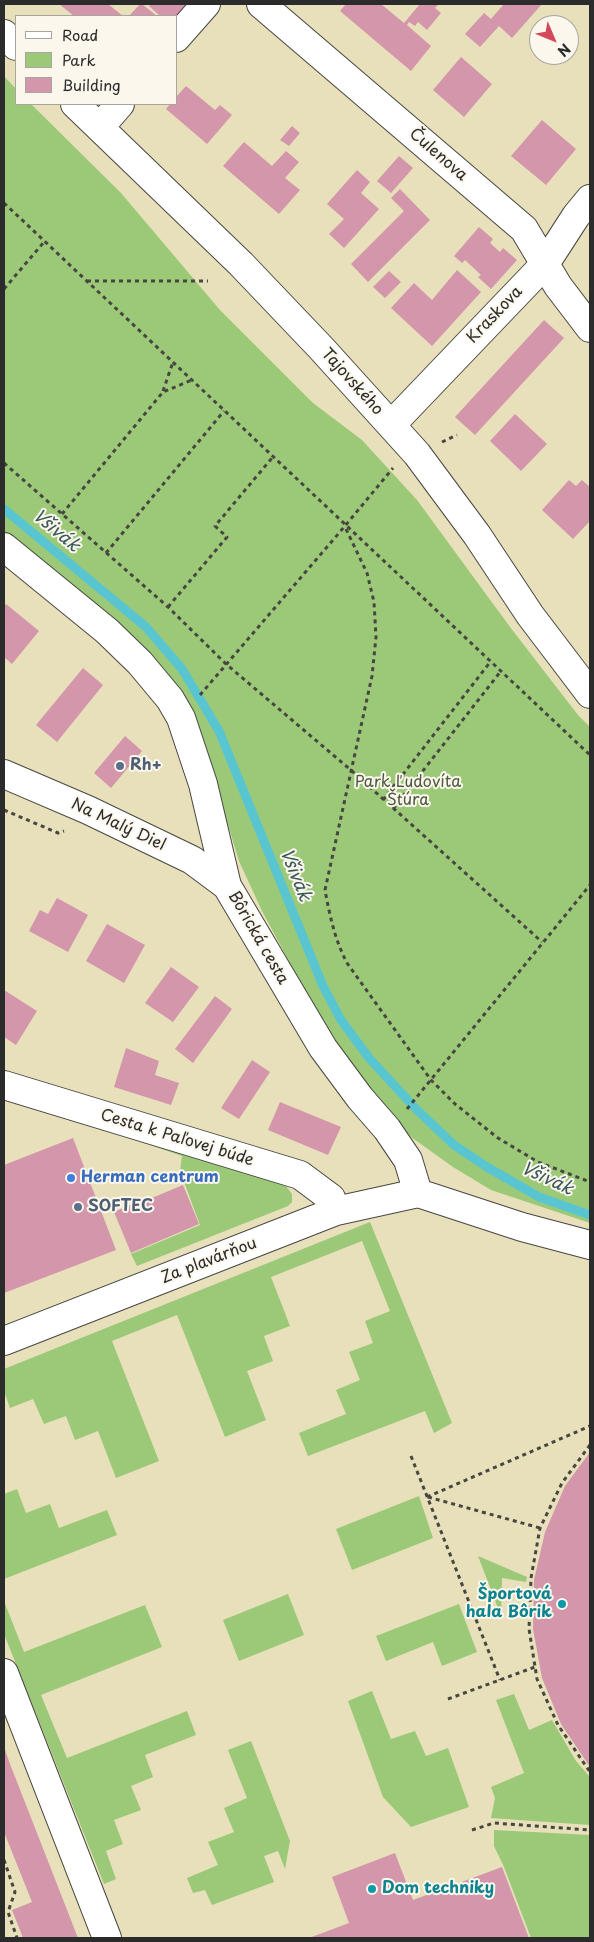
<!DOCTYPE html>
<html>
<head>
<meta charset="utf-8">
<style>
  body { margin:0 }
  #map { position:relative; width:594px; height:1942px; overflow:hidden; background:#e8e0bb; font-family:"Playpen Sans",sans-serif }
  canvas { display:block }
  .frame { position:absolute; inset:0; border:5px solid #2b2b2b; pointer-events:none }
  .legend { position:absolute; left:15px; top:15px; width:162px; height:90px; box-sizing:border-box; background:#fbf7ec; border:1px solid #a8a59f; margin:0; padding:6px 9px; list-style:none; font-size:15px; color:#2b2b2b }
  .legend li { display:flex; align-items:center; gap:10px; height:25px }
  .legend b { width:25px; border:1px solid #a8a59f }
  .north { position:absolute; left:529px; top:15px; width:50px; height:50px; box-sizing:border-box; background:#fbf7ec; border:1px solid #a8a59f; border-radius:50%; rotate:135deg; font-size:14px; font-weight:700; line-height:20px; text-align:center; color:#2b2b2b }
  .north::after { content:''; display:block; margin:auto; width:18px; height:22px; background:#d1495b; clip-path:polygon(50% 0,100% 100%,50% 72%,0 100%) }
</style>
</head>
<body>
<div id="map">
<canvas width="594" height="1942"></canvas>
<div class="frame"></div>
<ul class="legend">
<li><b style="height:6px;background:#fff"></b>Road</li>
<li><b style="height:14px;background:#9bc977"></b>Park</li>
<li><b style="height:14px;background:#d396ab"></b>Building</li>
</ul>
<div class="north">N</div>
</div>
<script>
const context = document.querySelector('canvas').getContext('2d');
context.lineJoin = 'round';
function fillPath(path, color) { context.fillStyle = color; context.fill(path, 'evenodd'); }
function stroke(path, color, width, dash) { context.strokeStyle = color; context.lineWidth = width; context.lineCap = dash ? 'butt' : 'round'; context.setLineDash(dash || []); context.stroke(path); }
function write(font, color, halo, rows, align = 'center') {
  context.font = font + ' "Playpen Sans",sans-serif'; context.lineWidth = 4; context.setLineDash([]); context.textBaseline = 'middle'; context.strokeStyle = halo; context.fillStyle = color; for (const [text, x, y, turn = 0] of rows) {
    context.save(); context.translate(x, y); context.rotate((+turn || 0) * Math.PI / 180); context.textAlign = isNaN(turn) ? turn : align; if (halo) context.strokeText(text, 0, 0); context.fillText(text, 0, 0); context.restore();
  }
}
fillPath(new Path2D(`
  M4,76L16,89V104H31L121,193L220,310L313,403L362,440L417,500L510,627L578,715L590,727V1223L491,1190L453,1167L411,1137L368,1090L328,1034L262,911L239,861L203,743L4,534Z
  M120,1131L282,1181L292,1194V1202L288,1206L137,1266L131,1254L200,1225L180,1171L182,1156L124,1136Z
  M370,1222L452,1423L434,1433L425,1411L308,1456L299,1433L346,1414L336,1390L360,1380L349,1352L373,1343L365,1321L390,1311L362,1241L271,1277L290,1326L264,1336L273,1361L247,1371L266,1420L225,1437L177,1315L112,1341L159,1461L116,1478L98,1431L75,1440L66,1416L44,1424L33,1399L10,1408L4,1391V1369Z
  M17,1489L26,1513L50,1504L59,1528L107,1510L117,1535L4,1579V1494Z
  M419,1496L433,1538L352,1570L336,1529Z
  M478,1556L527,1577L526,1582L502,1578L501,1616Z
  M288,1594L304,1635L239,1661L223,1620Z
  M4,1601L24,1652L145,1605L162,1647L41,1695L67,1758L187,1711L196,1735L145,1755L153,1777L131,1786L141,1810L114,1820L123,1844L106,1851L116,1879L104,1884L4,1634Z
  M459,1604L477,1652L442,1666L433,1642L386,1661L376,1636Z
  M372,1691L391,1739L415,1731L426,1756L448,1748L469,1807L411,1827L383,1797L348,1701Z
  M514,1694L529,1730L552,1720L576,1761L590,1777V1825L491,1818L495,1798L491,1787L524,1773L496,1700Z
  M251,1741L290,1841L285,1869L278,1851L264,1856L274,1882L212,1905L205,1890L193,1893L187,1878L218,1865L208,1842L234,1832L224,1808L247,1798L228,1750Z
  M494,1830L590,1835V1938H531L504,1867L494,1846Z`), '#9bc977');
stroke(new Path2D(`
  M4,509L146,627L182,669L219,731L323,986L341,1020L369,1058L416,1109L454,1145L487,1167L539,1197L590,1215`), '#59c5d1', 9);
fillPath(new Path2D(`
  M59,4H108L123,16H74Z
  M140,4H142L157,16H129Z
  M151,4H187L177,16H160L149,6Z
  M346,4H381L404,23L420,4H439L435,8L441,13L427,30L418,22L415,26L409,22L407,25L431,46L411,71L340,11Z
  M504,4H542L512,38L499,26L480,47L465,34L484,13L491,19Z
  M461,57L492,84L464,117L433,90Z
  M186,86L215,110L220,105L232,115L207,144L166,109L170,104H176V97Z
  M542,120L576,149L546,185L511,156Z
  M292,126L300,133L289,146L280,140Z
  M244,142L272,166L286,151L299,162L285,178L300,190L279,214L223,166Z
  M399,156L413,168L391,193L377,181Z
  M357,170L370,182L361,193L379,209L344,248L329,234L344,219L327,204Z
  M400,189L430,220L368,282L351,264L404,211L391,198Z
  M479,227L493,239L490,243L500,252L503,248L517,260L491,289L478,277L481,275L465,260L462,263L454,256Z
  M457,270L481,292L432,346L391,308L414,283L432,300Z
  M389,271L401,282L385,298L373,287Z
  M544,320L564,338L475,435L455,417Z
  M515,414L547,444L521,471L490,441Z
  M569,480L576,486L582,480L590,487V521L573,539L542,510Z
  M6,604L39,631L12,664L4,657V607Z
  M83,668L103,685L57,742L36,725Z
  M125,736L142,751L111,788L94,773Z
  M57,898L88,915L68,952L29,931L40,910L48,914Z
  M107,924L145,945L124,983L86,961Z
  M171,967L199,987L173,1022L145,1003Z
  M4,990L37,1011L16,1045L4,1037Z
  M215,996L232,1009L193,1063L175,1049Z
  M126,1048L159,1061L155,1075L179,1083L171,1105L114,1087Z
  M252,1060L270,1072L239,1119L221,1108Z
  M280,1102L341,1127L328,1155L268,1130Z
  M73,1138L116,1250L4,1293V1165Z
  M183,1185L199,1224L131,1253L114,1212L146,1198L147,1200Z
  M590,1452V1767L561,1724L542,1678L533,1629L534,1580L545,1532L565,1486Z
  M4,1747L10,1764L78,1938H23L12,1910L32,1902L4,1832Z
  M395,1853L413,1900L502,1867L529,1938H309L349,1923L332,1877Z`), '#d396ab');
const minor = new Path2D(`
  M261,4L524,229L558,286L590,328
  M4,34L16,46
  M176,38L206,4
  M75,104L241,264L322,349L417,454L477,535L530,615L590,694
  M100,127L120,104
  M391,425L545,264L576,216L590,199
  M4,547L107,631L140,663L170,699L181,718L203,784L227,886L323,1048L360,1098L387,1129L408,1160L418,1193
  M4,774L88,810L192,860L227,886
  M4,1085L300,1175L331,1198L336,1211
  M418,1193L522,1227L590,1245
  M4,1341L336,1211L418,1193
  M4,1673L107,1938`);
stroke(minor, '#474641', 30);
stroke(new Path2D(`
  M4,203L590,755
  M87,281H208
  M4,289L44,242
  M163,391L173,362
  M442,442L457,435
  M4,463L168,607L226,664L352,771L542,942
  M62,514L163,392L192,380
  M346,529L367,573L374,602L376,637L372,676L325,890C330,917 335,940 347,963L431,1080L455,1104L498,1138L538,1162L590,1182
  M106,553L224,411
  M168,607L227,537L215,526L272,458
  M200,695L345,526L393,468
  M383,800L491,661
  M393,809L501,671
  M4,810L58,833L64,831
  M407,1109L590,885
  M590,1445L562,1483L540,1528L531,1578L529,1629L537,1679L558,1725L590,1772
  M411,1456L500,1680
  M427,1497L590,1426
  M428,1497L540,1528
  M448,1699L535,1667
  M472,1830L494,1823L590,1830
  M4,1860L15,1892L8,1912L17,1938`), '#474641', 3, [4, 4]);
stroke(minor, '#fff', 28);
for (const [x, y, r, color] of [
  [120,766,5,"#5c6f8a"],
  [71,1178,5,"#3f7fe0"],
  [78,1207,5,"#5c6f8a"],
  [562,1604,5,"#0f9aa8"],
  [372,1889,5,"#0f9aa8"]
]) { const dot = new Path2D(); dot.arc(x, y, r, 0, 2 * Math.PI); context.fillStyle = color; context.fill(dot); stroke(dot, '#fbf7ec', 2); }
write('16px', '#2b2b2b', '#fbf7ec', [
  ["Čulenova",438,155,41],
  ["Kraskova",495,315,-46],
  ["Tajovského",352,382,48],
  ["Na Malý Diel",118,825,25],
  ["Bôrická cesta",258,938,60],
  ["Cesta k Paľovej búde",177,1138,17],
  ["Za plavárňou",209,1261,-21]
]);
write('bold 16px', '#4e5e75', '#fbf7ec', [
  ["Rh+",130,766],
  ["SOFTEC",88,1207]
], 'left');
write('16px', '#4d5a42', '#fbf7ec', [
  ["Park Ľudovíta",408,783],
  ["Štúra",408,801]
]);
write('bold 16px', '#366cbe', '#fbf7ec', [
  ["Herman centrum",81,1178]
], 'left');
write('bold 16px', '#0d838f', '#fbf7ec', [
  ["Športová",552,1595],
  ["hala Bôrik",552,1613],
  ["Dom techniky",382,1889,"left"]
], 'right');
write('italic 18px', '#39595d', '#fbf7ec', [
  ["Všivák",56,531,40],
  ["Všivák",295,875,68],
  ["Všivák",547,1179,25]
]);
</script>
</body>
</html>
